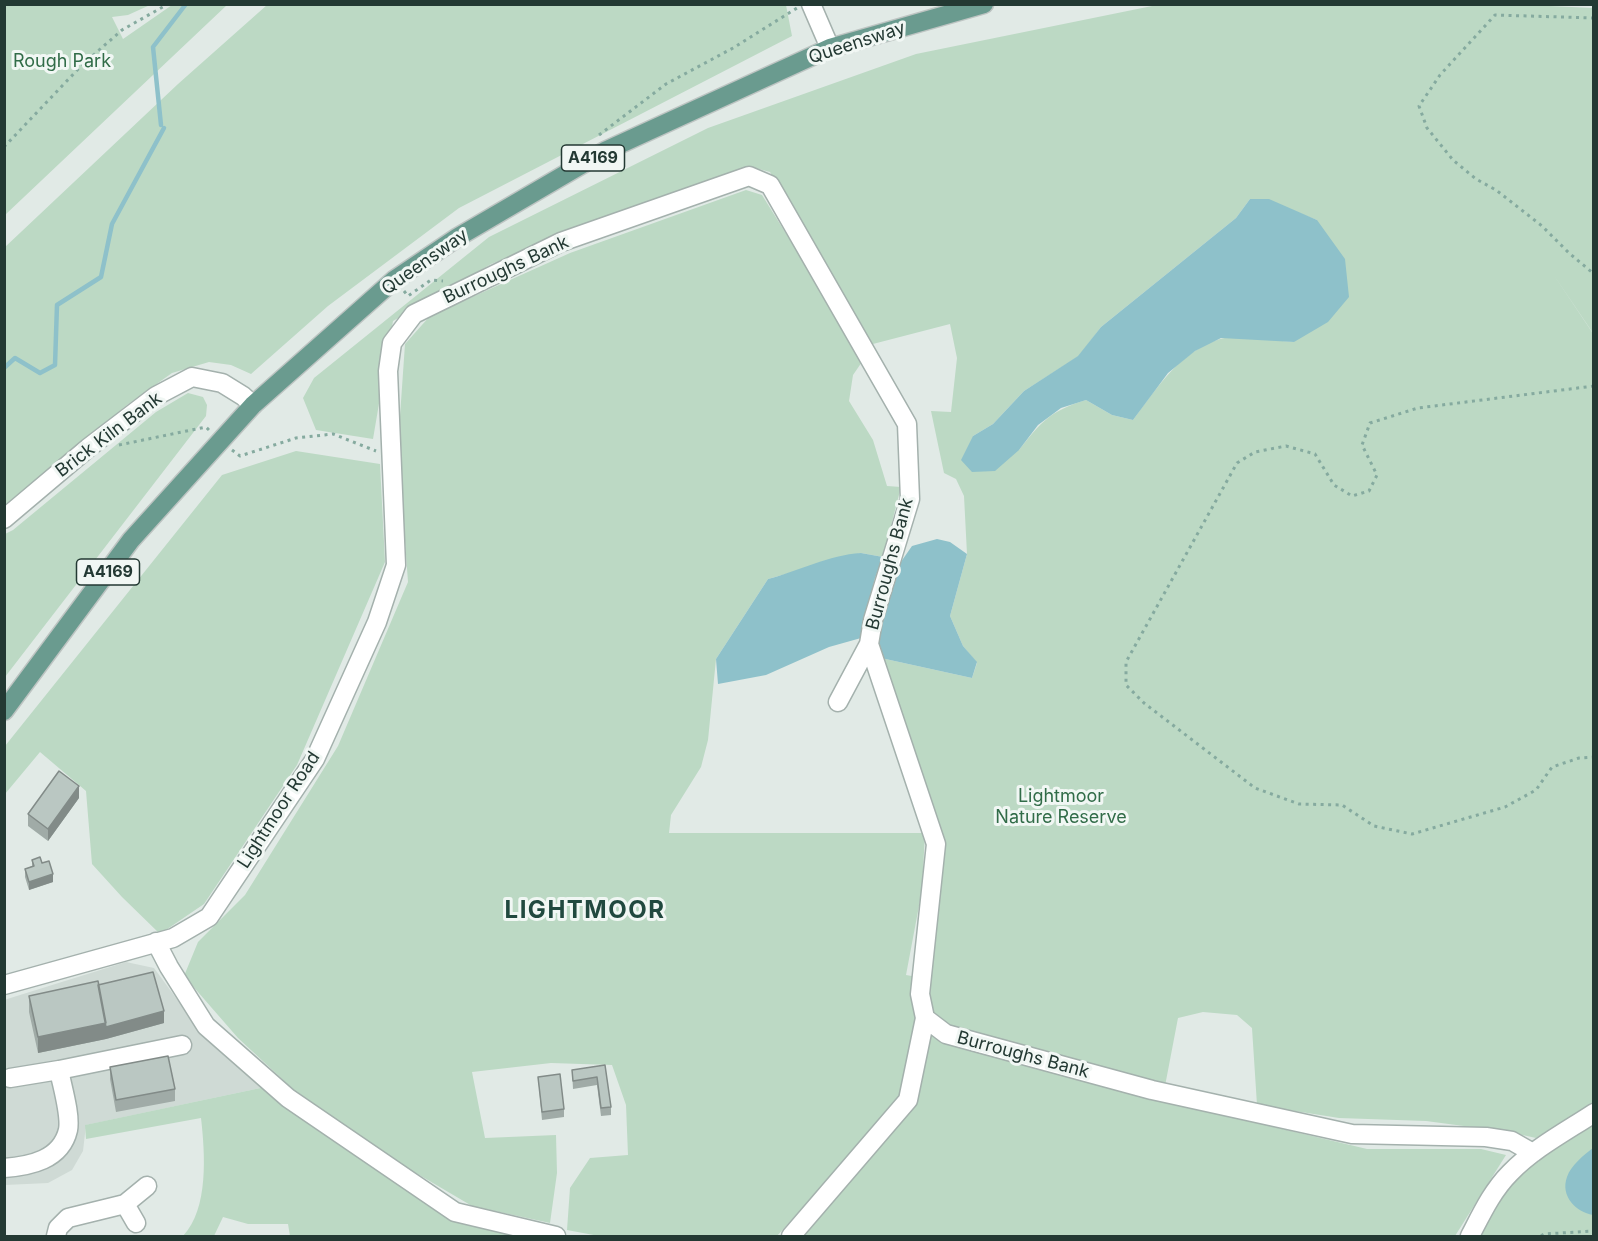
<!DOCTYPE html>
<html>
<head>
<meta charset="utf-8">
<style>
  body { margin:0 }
  #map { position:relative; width:1598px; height:1241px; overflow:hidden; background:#e1eae6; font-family:Inter,sans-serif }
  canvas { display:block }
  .frame { position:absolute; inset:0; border:6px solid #233933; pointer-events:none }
</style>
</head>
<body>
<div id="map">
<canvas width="1598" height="1241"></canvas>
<div class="frame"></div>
</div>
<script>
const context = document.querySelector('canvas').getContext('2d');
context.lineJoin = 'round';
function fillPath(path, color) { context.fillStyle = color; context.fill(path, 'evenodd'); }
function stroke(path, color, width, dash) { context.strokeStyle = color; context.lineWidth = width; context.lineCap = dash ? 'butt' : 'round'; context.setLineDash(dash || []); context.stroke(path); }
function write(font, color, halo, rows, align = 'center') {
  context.font = font + ' Inter,sans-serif'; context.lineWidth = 6; context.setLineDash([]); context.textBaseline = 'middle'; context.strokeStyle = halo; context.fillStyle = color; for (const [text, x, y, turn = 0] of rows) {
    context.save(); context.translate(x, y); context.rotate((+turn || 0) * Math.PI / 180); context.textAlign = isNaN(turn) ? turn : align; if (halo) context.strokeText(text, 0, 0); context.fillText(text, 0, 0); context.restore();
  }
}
fillPath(new Path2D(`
  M126,962L154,968L201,1032L270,1086L86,1125L83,1151L72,1170L48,1183L5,1185L4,1000Z`), '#cfdad5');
fillPath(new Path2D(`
  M5,4L150,5L128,15L112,17L123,39L172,5H227L5,215Z
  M1507,4L1593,8V333L1551,271L1594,335L1593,1103L1536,1138L1509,1132L1426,1121L1339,1118L1257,1105L1252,1028L1237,1015L1203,1012L1178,1018L1165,1086L1143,1096L1367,1149H1481L1506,1155L1455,1236H802L854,1150L777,1236H599L567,1230L570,1188L590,1158L628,1155L626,1105L612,1065L551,1063L472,1072L485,1138L556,1135L557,1173L550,1223L472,1206L365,1143L295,1091L238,1038L184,976L198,942L245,895L338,746L408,582L398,445L405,344L430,316L570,253L746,190L762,195L864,359L853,375L849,401L873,440L887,486L901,487L883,557L861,553L768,579L716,659L708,740L701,767L671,815L669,833H925L922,890L906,975L928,979L944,849L881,658L972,678L977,663L963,646L950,616L967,554L964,496L956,479L944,473L931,411L951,412L957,358L950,324L869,345L770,172L748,166L491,264L393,321L373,439L316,430L303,398L314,378L489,237L708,128L916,54L1157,5ZM1250,199L1294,211L1317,220L1294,342C1277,341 1234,334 1220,339C1180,351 1157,388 1133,420L1112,415L1086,400C1050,411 1042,421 1019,450L973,436L993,424L1024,391L1079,356L1101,327L1236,218Z
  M267,5H786L792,36L459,208L328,306L251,374L231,365L209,362L172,373L127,405L5,507L4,248L178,84Z
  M188,393L203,397L207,405L206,416L5,677V534L13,530L156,412Z
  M296,451L380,464L385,562L297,765L204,904L160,934L122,897L92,864L86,791L40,752L5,794V746L222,475Z
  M270,1086L476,1225L515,1236H290L288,1224H248L223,1217L214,1236H183C209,1209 205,1153 201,1118L86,1139L85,1125Z
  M1593,1123V1236H1476L1513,1176Z`), '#bcd9c4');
fillPath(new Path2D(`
  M1250,199H1269L1317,220L1345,259L1349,297L1328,322L1294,342L1221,338L1195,351L1168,373L1133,420L1112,415L1086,400L1061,408L1038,425L1019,450L995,471L972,472L961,460L973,436L993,424L1024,391L1078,356L1101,327L1236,218Z
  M937,539L950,542L967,554L950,616L963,646L977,662L972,678L881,658L876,643L877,631L896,569L912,546Z
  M861,553L883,557L875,578L861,638L829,647L766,675L718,684L716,659L768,579C799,571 829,555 861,553Z
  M1593,1148V1215C1576,1212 1560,1196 1567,1177C1571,1165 1584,1155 1593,1148Z`), '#8ec1ca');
stroke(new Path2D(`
  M161,125L153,47L186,4
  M4,368L15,358L40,373L55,365L57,305L101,277L112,224L164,128`), '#8ec1ca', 4.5);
const minor = new Path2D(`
  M811,4L830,48
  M4,519L88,448L156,396L192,377L222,383L243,396L253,405
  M838,702L869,644
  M156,942L169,967L206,1026L288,1098L455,1212L556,1236
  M4,985L173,938L209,917L315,759L377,622L396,565L388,371L392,343L414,314L561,242L749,176L770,185L907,424L910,499L873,620L869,644L936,844L920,994L925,1018L946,1034L1152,1090L1352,1134L1486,1137L1512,1141L1533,1153
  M10,1078L59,1070
  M4,1168C30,1166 61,1160 68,1130C71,1115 62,1086 59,1070L182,1045
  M125,1204L147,1186
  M56,1236L58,1228L68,1218L125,1204L136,1223
  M791,1236L908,1100L925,1018
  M1470,1236C1481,1215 1492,1191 1510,1173C1533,1149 1565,1132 1594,1113`);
const major = new Path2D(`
  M4,711L131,540L253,405L394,280L458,237L605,151L830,48L984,4`);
stroke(minor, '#a4b1ad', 21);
stroke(major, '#bdc4c2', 21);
stroke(new Path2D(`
  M1594,18L1495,15L1440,75L1419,106L1427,128L1453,160L1476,179L1496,190L1542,226L1569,253L1594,274
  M599,135L666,84L733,48L797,8
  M4,147L82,65L122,30L168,4
  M404,291L408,296L431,280L443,281
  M1594,386L1418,408L1370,423L1362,445L1377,475L1369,491L1352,496L1334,485L1315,454L1286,446L1255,452L1237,463L1126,662V685L1144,703L1255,788L1299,804L1342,805L1374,826L1412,834L1505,807L1536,790L1552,767L1579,758L1594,757
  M119,445L206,427L209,430
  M232,450L240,456L296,438L333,434L376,451
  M1541,1236L1544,1234L1594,1231`), '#85aa9f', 3, [3, 4.5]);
stroke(minor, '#fff', 18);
stroke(major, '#6a9b8f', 18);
fillPath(new Path2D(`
  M79,798L48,841L28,826V814Z
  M32,860L42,863L53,882L29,890L25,877V869L32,866Z
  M98,985L164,1023L106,1039L38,1053L29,1012V996Z
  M605,1065L611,1107V1115L601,1116L597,1085L573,1089L572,1070Z
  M110,1067L175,1089V1101L116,1112L110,1079Z
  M538,1077L564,1109V1117L542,1120Z`), '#a0aba7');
fillPath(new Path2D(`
  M79,786V798L48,841V829Z
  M53,874V882L29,890V882Z
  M164,1011V1023L106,1039L38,1053V1037Z`), '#828b88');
const building = new Path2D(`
  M59,771L79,786L48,829L28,814Z
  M40,857L42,863L49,861L53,874L29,882L25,869L34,866L32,860Z
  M153,972L164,1011L106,1027L98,985Z
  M98,981L106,1023L38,1037L29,996Z
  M168,1056L175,1089L116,1100L110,1067Z
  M605,1065L611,1107L601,1108L597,1077L573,1081L572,1070Z
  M560,1074L564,1109L542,1112L538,1077Z`);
fillPath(building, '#bac7c2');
stroke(building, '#828b88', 1.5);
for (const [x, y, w] of [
  [593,158,63],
  [108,572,63]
]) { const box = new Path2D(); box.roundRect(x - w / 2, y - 13, w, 26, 4.5); context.fillStyle = '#f1f7f4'; context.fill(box); stroke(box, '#233933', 1.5); }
write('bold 16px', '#233933', null, [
  ["A4169",593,158],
  ["A4169",108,572]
]);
write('18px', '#233933', '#f1f7f4', [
  ["Queensway",857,43,-18],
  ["Queensway",425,262,-35],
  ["Burroughs Bank",506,270,-25],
  ["Brick Kiln Bank",109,435,-37],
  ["Burroughs Bank",890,564,-75],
  ["Lightmoor Road",279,810,-57],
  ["Burroughs Bank",1023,1055,15]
]);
write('18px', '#316c48', '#f1f7f4', [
  ["Rough Park",62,62],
  ["Lightmoor",1061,797],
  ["Nature Reserve",1061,818]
]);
context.letterSpacing = '1.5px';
write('bold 24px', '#21493f', '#f1f7f4', [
  ["LIGHTMOOR",585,911]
]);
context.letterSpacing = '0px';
</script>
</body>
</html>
